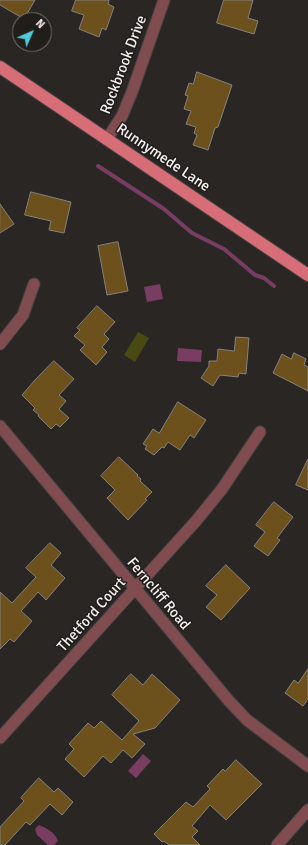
<!DOCTYPE html>
<html>
<head>
<meta charset="utf-8">
<style>
  body { margin:0 }
  #map { position:relative; width:308px; height:845px; overflow:hidden; background:#2a2624; font-family:Signika,sans-serif }
  canvas { display:block }
  .north { position:absolute; left:12px; top:12px; width:40px; height:40px; box-sizing:border-box; background:#211d1b; border:1px solid #767271; border-radius:50%; rotate:45deg; font-size:11px; font-weight:700; line-height:16px; text-align:center; color:#f5f2f1 }
  .north::after { content:''; display:block; margin:auto; width:14px; height:18px; background:#52cbd9; clip-path:polygon(50% 0,100% 100%,50% 72%,0 100%) }
</style>
</head>
<body>
<div id="map">
<canvas width="308" height="845"></canvas>
<div class="north">N</div>
</div>
<script>
const context = document.querySelector('canvas').getContext('2d');
context.lineJoin = 'round';
function fillPath(path, color) { context.fillStyle = color; context.fill(path, 'evenodd'); }
function stroke(path, color, width, dash) { context.strokeStyle = color; context.lineWidth = width; context.lineCap = dash ? 'butt' : 'round'; context.setLineDash(dash || []); context.stroke(path); }
function write(font, color, halo, rows, align = 'center') {
  context.font = font + ' Signika,sans-serif'; context.lineWidth = 3; context.setLineDash([]); context.textBaseline = 'middle'; context.strokeStyle = halo; context.fillStyle = color; for (const [text, x, y, turn = 0] of rows) {
    context.save(); context.translate(x, y); context.rotate((+turn || 0) * Math.PI / 180); context.textAlign = isNaN(turn) ? turn : align; if (halo) context.strokeText(text, 0, 0); context.fillText(text, 0, 0); context.restore();
  }
}
fillPath(new Path2D(`
  M138,332L149,338L135,362L124,355Z`), '#494a13');
fillPath(new Path2D(`
  M160,284L163,299L147,302L144,287Z
  M178,348L202,350L201,362L177,361Z
  M143,754L151,761L136,778L128,771Z
  M39,825C46,828 55,832 58,841L54,845H48L37,835L35,829Z`), '#793d62');
stroke(new Path2D(`
  M98,166L164,209L192,233L224,249L255,275L264,278L274,286`), '#793d62', 4);
const building = new Path2D(`
  M0,0H35L24,19L0,5Z
  M76,0H109L108,4L114,7L106,30L102,28L99,37L79,29L84,15L72,11Z
  M224,0H253L248,18L258,21L254,34L217,23Z
  M197,72L232,85L218,127L215,128L208,150L193,145L197,135L194,133L196,127L186,124L191,111L184,109L188,96L185,95L189,83L193,84Z
  M31,192L71,202L64,233L49,230L51,221L25,215Z
  M0,204L14,224L0,233Z
  M118,242L128,291L107,295L98,246Z
  M97,306L115,322L104,334L109,339L102,347L107,352L96,365L80,350L85,345L74,336L80,330L77,328Z
  M236,337L249,338L246,374L239,373L238,377L220,375L213,386L201,378L209,366V361H217L218,349L234,351Z
  M294,353L306,359L304,365L308,367V391L273,373L282,354L291,359Z
  M54,361L74,379L59,395L66,401L59,409L69,418L60,427L56,424L51,429L38,416L39,415L33,410L35,408L22,395L35,380Z
  M178,402L206,420L194,438L190,435L180,450L168,442L164,448L162,447L154,455L145,449L147,446L143,444L153,429L159,433Z
  M119,457L138,475L137,476L141,479L140,481L152,492L145,499L147,500L128,520L107,498L115,490L101,476Z
  M308,459V490L296,485Z
  M274,502L293,517L277,538L280,540L268,556L254,546L265,532L256,525Z
  M50,543L61,553L51,565L65,578L46,600L38,592L21,611L32,621L14,642L10,639L0,649V592L12,603L36,577L26,568Z
  M226,565L250,588L221,620L206,607L217,595L206,586Z
  M308,669V699L303,706L285,693L294,680L298,683Z
  M131,674L143,685L152,674L180,700L155,728L133,734L145,744L132,758L123,750L111,763L103,756L84,777L65,759L74,749L69,744L88,723L94,728L101,721L122,740L139,721L112,695Z
  M236,760L262,784L226,820L210,805L192,826L198,831L192,837L200,845H169L164,841L162,842L154,834L186,802L193,807L210,789L207,786L223,769L225,771Z
  M39,778L54,792L58,788L73,802L62,815L50,804L30,825L26,822L5,845H0V827L24,801L21,798Z`);
fillPath(building, '#6d511d');
stroke(building, '#85827d', 1);
const street = new Path2D(`
  M107,139L122,116L132,92L164,0
  M0,344L23,315L34,284
  M0,426L229,701L247,720L308,766
  M0,738L196,521L222,489L260,432
  M277,845L308,810`);
const primary = new Path2D(`
  M0,67L308,275`);
stroke(street, '#464341', 13);
stroke(primary, '#464341', 14);
stroke(street, '#804c50', 11);
stroke(primary, '#d76d77', 12);
write('15px', '#f5f2f1', '#211d1b', [
  ["Rockbrook Drive",124,65,-69],
  ["Runnymede Lane",163,158,34],
  ["Ferncliff Road",158,594,50],
  ["Thetford Court",92,615,-48]
]);
</script>
</body>
</html>
